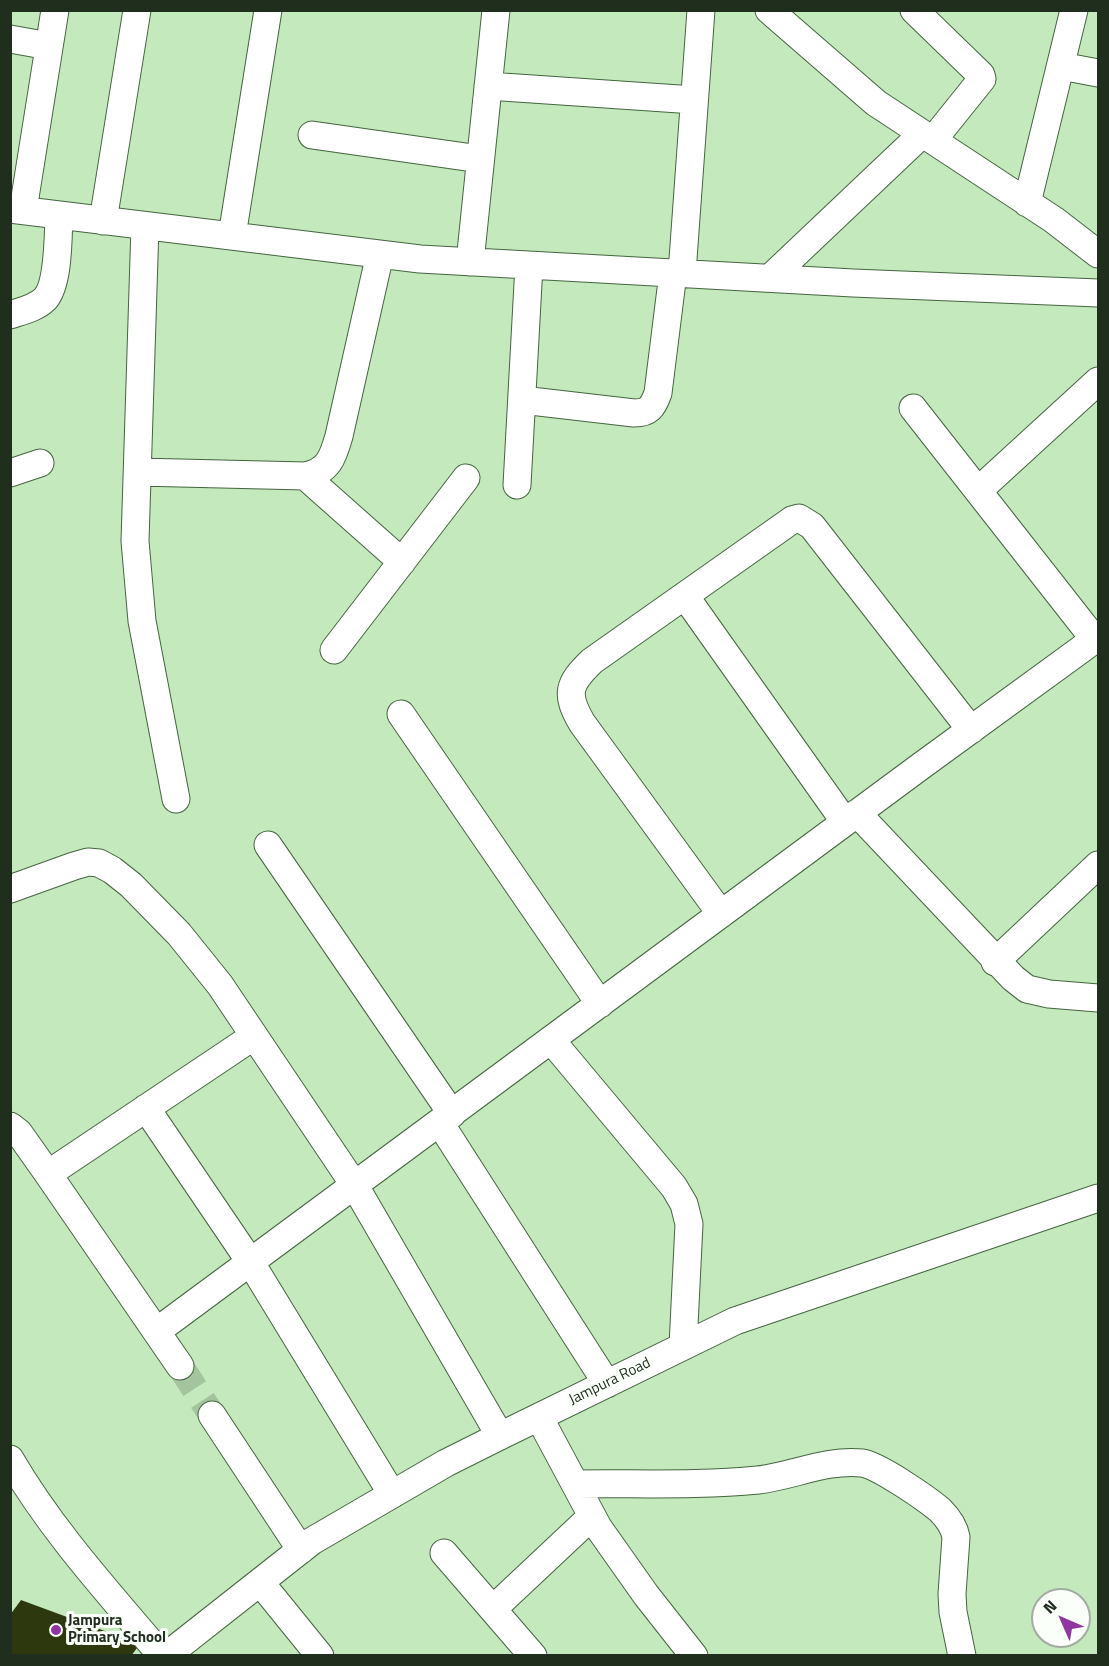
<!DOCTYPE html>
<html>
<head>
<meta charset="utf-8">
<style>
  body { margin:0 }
  #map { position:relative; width:1109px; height:1666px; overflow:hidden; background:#c4e9bd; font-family:"Titillium Web",sans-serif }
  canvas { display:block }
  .frame { position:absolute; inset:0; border:12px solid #202e1e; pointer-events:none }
  .north { position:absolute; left:1031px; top:1588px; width:60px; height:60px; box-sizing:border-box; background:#fbfffa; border:2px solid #a3aba2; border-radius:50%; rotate:315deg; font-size:16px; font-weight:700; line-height:24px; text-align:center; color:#202e1e }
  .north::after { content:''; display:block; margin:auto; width:21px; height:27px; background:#9036a1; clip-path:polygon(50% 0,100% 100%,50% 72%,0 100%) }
</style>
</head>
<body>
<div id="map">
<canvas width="1109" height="1666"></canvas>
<div class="frame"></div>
<div class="north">N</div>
</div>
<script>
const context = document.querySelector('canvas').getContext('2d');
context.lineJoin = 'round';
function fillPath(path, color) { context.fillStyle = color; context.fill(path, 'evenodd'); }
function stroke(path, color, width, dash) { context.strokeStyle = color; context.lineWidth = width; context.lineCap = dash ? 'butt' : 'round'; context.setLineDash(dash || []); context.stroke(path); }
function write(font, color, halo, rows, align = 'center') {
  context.font = font + ' "Titillium Web",sans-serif'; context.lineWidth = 6; context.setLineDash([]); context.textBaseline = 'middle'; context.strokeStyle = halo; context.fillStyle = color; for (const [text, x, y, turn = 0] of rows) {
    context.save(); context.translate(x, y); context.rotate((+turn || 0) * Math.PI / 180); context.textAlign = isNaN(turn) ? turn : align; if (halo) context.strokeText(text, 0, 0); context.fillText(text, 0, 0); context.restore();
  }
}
fillPath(new Path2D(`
  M21,1600L140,1644L131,1656H10V1615Z`), '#2e380e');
stroke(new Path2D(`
  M180,1366L212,1415`), '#a3c49d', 27, [27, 14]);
const minor = new Path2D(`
  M769,10L876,103L1054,220L1098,254
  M914,10L981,75L982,79L933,140
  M10,39L49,46
  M1061,66L1098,73
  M488,86L694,100
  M312,135L480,159
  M1027,203L1074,10
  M10,209L420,259L853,283L1098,293
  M23,210L55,10
  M103,221L137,10
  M145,226L135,541L142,621L176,799
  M232,236L268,10
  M470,262L496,10
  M682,273L701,10
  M770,278L922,134
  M10,315C22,311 36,308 45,299C59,284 58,235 59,215
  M522,400L634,413C649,413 653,407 658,393L673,273
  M913,408L1095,640
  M138,472L305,476C329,471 333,457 339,436L380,254
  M10,473L40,463
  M305,476L402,562
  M517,485L529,265
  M979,490L1098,381
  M685,596L845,822
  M334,650L466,478
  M401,714L600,1004
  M857,813L1013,978L1027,989L1049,994L1098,998
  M268,845L452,1114
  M10,889L74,866L88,862L99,863L112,870L131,885L179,934L220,985L355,1186L500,1436
  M721,914L582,723C565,694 568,684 592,661L792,520L799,518L812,526L971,730
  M995,962L1098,865
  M551,1040L674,1187L684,1204L689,1224L683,1346
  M146,1108L251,1263L392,1494
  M440,1123L607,1384
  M10,1126L19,1133L48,1174L180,1366
  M48,1174L254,1036
  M157,1331L921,766L1098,637
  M212,1415L301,1550
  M539,1417L598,1527L646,1595L694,1656
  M10,1459C52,1531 108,1592 162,1656
  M575,1484C635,1483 698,1486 758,1480C793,1476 827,1459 862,1463C878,1465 927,1499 940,1510C948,1518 954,1526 956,1537L952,1594L953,1612L962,1656
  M444,1553L533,1656
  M260,1582L320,1656
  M493,1609L592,1516
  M166,1656L312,1541L446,1463L500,1436L735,1321L1098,1198`);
stroke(minor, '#44653f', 29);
stroke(minor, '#fff', 27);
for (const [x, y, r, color] of [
  [56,1630,6,"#9036a1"]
]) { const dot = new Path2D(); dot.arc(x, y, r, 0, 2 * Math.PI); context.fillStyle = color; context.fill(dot); stroke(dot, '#fbfffa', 2); }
write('15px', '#202e1e', '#fbfffa', [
  ["Jampura Road",610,1382,-26]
]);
write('bold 15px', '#202e1e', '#fbfffa', [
  ["Jampura",68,1621],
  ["Primary School",68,1638]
], 'left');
</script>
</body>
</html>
